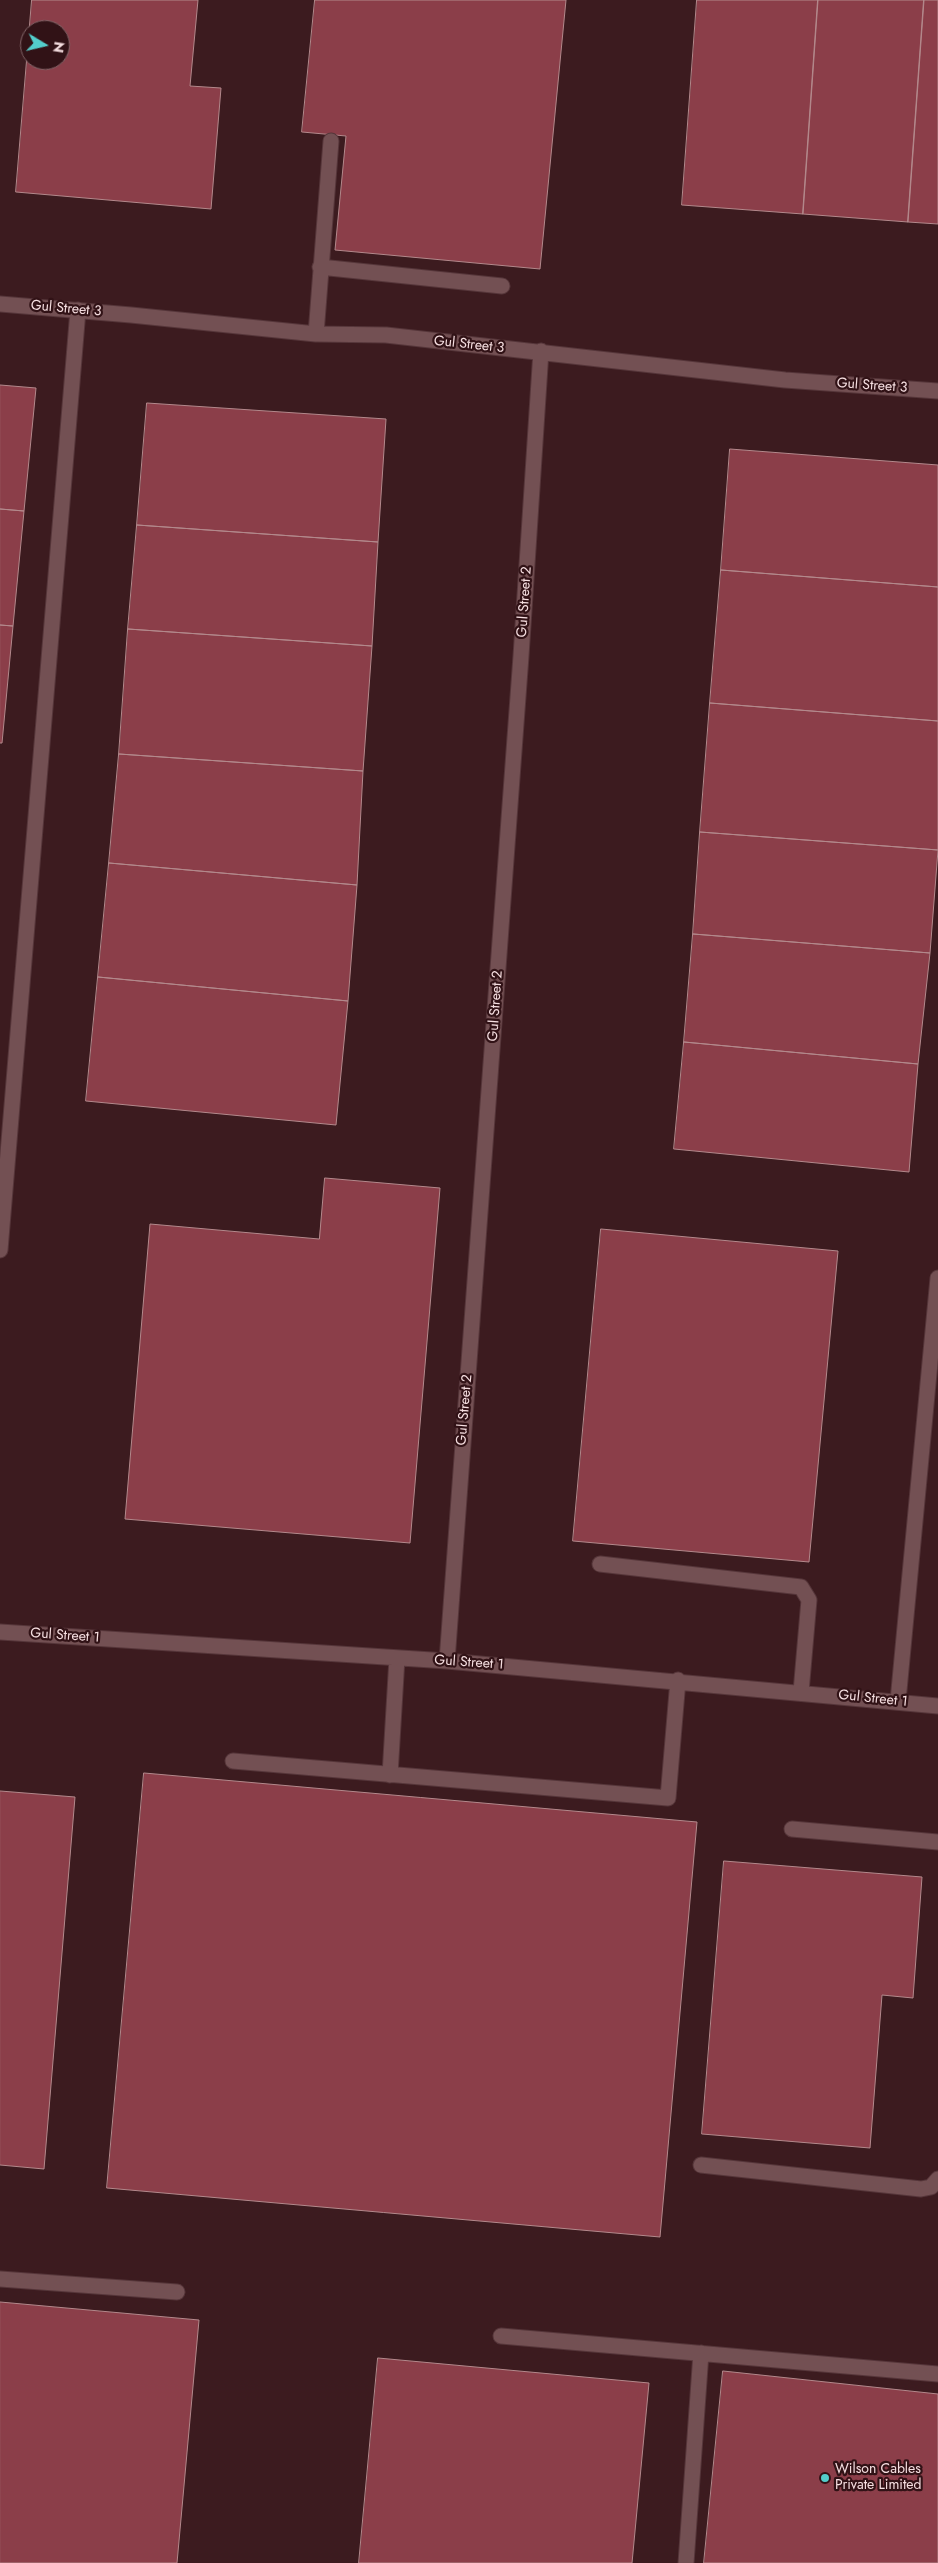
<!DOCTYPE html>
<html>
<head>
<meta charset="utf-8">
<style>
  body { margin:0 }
  #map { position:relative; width:938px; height:2563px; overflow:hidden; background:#3c1b1f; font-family:Jost,sans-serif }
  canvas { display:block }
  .north { position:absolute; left:20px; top:20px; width:50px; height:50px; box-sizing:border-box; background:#311216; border:1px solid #806467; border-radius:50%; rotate:99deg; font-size:14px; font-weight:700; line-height:20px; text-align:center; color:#f6dfe1 }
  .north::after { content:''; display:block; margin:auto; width:18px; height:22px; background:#53cdcb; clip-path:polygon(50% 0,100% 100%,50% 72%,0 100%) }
</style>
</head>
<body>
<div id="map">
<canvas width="938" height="2563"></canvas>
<div class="north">N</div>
</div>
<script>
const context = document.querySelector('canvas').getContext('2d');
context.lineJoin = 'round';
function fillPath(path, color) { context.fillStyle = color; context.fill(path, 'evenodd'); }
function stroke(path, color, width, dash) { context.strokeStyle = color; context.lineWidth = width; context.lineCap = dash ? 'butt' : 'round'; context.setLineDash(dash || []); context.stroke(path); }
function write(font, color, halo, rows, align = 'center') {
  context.font = font + ' Jost,sans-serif'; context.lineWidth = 4.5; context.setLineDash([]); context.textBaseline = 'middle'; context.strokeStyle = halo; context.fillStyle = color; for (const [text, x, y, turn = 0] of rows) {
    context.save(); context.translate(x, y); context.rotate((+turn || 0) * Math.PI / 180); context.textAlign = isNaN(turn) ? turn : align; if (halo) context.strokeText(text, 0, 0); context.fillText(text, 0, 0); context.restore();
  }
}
const building = new Path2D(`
  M32,0H198L190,86L221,88L211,209L16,192ZM30,30H60V60H30Z
  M315,0H566L540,269L335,250L346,136L302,132Z
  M697,0H818L803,214L682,205Z
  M818,0H924L908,222L803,214Z
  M924,0H938V224L908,222Z
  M0,385L36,388L24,511L0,509Z
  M147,403L386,419L378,542L137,525Z
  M730,449L938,465V587L721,570Z
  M0,509L24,511L13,626L0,625Z
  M137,525L378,542L372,646L128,629Z
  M721,570L938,587V721L710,703Z
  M0,625L13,626L2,743H0Z
  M128,629L372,646L363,771L119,754Z
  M710,703L938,721V850L700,832Z
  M119,754L363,771L357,885L109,863Z
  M700,832L938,850L930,953L693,934Z
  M109,863L357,885L348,1001L98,977Z
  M693,934L930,953L918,1064L684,1042Z
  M98,977L348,1001L336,1125L86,1101Z
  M684,1042L918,1064L909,1172L674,1149Z
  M325,1178L440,1188L410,1543L125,1519L150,1224L319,1239Z
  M601,1229L838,1251L809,1562L573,1541Z
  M144,1773L697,1822L660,2237L107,2188Z
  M0,1791L75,1797L44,2169L0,2165Z
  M724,1861L922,1877L913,1998L882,1995L870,2148L702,2134Z
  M0,2302L199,2320L177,2563H0Z
  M378,2358L649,2383L632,2563H359Z
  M723,2371L938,2394V2563H704Z`);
fillPath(building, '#8b3e49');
stroke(building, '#b3898c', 1);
const minor = new Path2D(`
  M320,267L502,286
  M0,304L131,315L316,334L386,335L785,380L938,391
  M316,334L331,141
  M0,1250L78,310
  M600,1564L801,1587L809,1600L801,1692
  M0,1632L447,1661L938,1706
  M447,1661L521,656L541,351
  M898,1701L938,1278
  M233,1761L668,1798L678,1680
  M390,1775L397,1658
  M792,1829L938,1842
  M701,2165L921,2189L931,2187L938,2179
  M0,2279L177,2292
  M501,2336L938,2374
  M686,2563L701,2353`);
stroke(minor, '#56363a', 17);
stroke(minor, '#735053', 15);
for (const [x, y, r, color] of [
  [825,2478,5,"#53cdcb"]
]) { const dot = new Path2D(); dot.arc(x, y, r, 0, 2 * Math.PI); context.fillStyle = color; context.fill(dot); stroke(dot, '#311216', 2); }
write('14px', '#f6dfe1', '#311216', [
  ["Gul Street 3",66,309,5],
  ["Gul Street 3",469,345,6],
  ["Gul Street 3",872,386,4],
  ["Gul Street 2",525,602,-86],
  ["Gul Street 2",496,1006,-86],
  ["Gul Street 2",465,1410,-85],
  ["Gul Street 1",65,1636,4],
  ["Gul Street 1",469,1663,4],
  ["Gul Street 1",873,1699,6]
]);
write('14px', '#f6dfe1', '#311216', [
  ["Wilson Cables",835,2470],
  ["Private Limited",835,2486]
], 'left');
</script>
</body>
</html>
